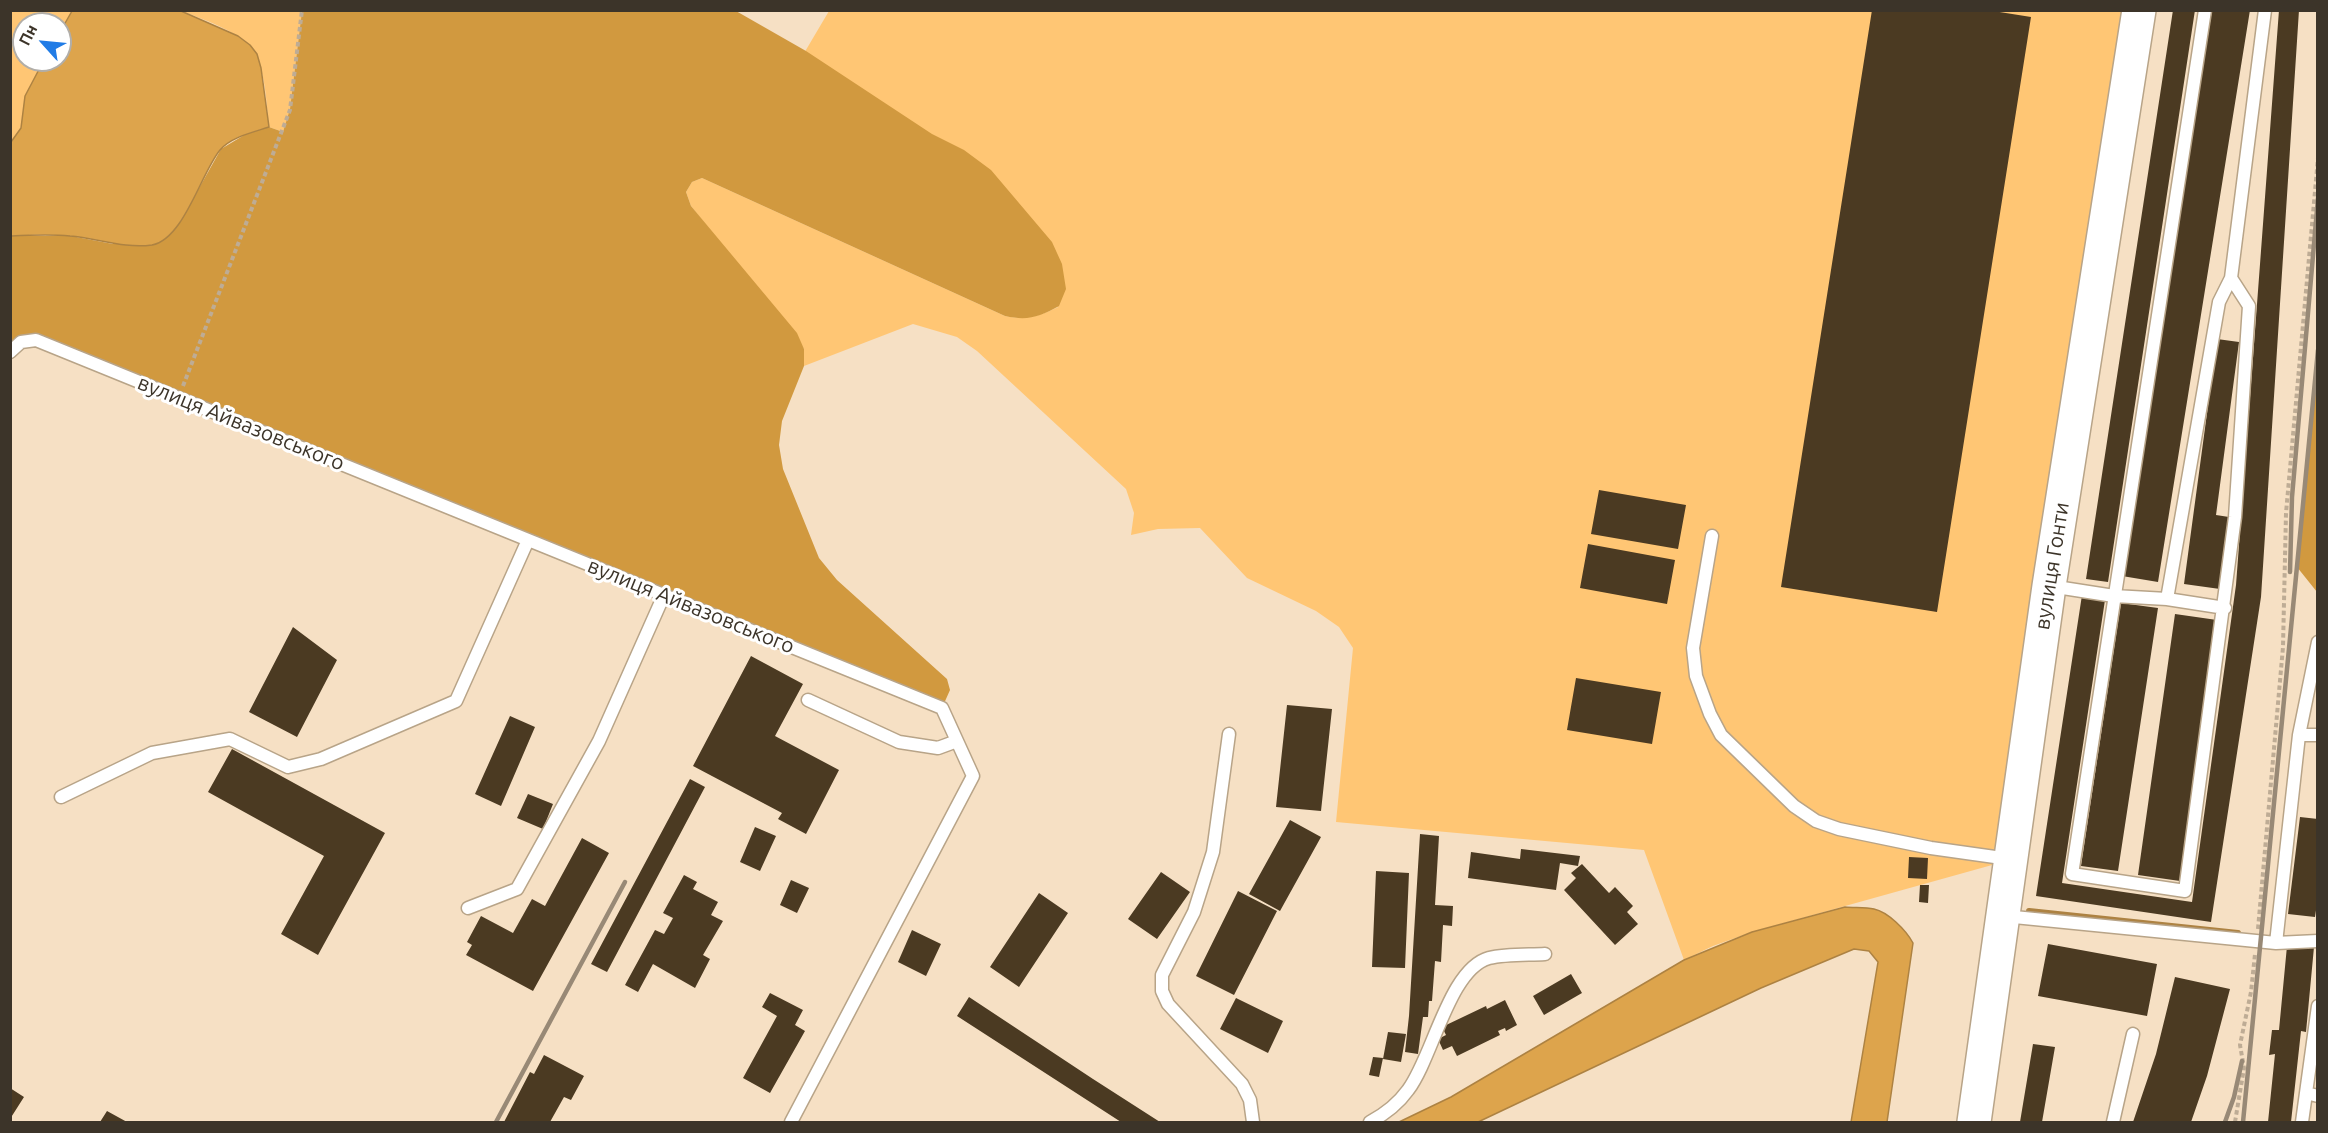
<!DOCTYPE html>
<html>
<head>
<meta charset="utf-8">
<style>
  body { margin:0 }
  #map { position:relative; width:2328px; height:1133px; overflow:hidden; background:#f6e0c4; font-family:Ubuntu,sans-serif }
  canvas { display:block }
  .frame { position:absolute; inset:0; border:12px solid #3c3429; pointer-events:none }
  .north { position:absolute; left:12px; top:12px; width:60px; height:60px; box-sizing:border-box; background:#fff; border:2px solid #b1aea9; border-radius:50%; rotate:297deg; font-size:16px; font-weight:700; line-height:24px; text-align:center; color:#3c3429 }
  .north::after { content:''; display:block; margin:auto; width:21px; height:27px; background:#217ce6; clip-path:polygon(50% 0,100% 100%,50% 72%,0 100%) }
</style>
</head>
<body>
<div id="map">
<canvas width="2328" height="1133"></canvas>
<div class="frame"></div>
<div class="north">Пн</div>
</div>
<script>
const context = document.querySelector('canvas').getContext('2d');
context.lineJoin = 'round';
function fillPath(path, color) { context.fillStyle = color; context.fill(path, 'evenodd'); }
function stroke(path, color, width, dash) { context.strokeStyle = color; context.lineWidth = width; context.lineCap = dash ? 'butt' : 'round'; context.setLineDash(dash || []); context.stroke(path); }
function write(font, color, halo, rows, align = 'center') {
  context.font = font + ' Ubuntu,sans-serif'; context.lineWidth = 6; context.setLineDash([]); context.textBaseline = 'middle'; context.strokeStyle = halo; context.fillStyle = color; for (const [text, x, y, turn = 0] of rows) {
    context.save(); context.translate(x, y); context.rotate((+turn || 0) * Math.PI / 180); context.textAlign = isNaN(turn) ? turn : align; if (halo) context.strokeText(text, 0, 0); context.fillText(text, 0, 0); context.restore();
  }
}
fillPath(new Path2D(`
  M11,11H72L60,32V24H24V60H44L25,96L21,128L11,142Z
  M181,11H302L290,110L283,132L269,127C266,101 266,69 251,47C241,33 198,17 181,11Z
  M829,11H2139L2010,860L1752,932L1713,946L1684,960L1644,850L1336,822L1353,648L1339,627L1316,611L1247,578L1200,528L1158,529L1131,535L1134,513L1126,489L977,351L957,337L913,324L804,366V349L691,206L686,192L692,182L702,178L1005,316C1026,320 1040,316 1058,307L758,131Z`), '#ffc674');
fillPath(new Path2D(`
  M302,11H736L806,51L932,134L964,150L991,170L1052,242L1062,264L1066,289L1059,306C1039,317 1028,321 1005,316L702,178L692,182L686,192L691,206L797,333L804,349V366L782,421L779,445L783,469L819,558L837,580L947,679L950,690L942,708L36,340L11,352V236H71L113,244L167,237L180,222L221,149L246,134L269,127L283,132L290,109Z
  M2317,350V592L2297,567Z`), '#d1993f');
const water = new Path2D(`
  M72,11H181L238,36L250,45L257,54L261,68L269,127C254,132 231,137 220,150C201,173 184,239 152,245C124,249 97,238 70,236C50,234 30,235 11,236V142L21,128L25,96L44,60H60V32Z
  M1845,907C1854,908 1865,907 1874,909C1888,912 1906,930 1913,943L1887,1122H1851L1878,962L1869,951L1854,949L1761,988L1478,1122H1399L1451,1097L1684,960L1752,932Z`);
fillPath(water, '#dda44c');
stroke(water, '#ad8242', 1.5);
stroke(new Path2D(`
  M2029,911L2238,933`), '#ad8242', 6);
fillPath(new Path2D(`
  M1872,10H1987L2031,17L1937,612L1781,587Z
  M2173,10H2195L2108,582L2086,579Z
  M2212,10H2250L2158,582L2122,576Z
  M2279,10H2299L2261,597L2211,922L2036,896L2082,595L2105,600L2062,883L2192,902L2236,585Z
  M2217,339L2239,342L2216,515L2229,517L2220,589L2184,584Z
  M1599,490L1686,505L1678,549L1591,534Z
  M1588,544L1675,560L1667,604L1580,588Z
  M2121,603L2158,608L2118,871L2081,866Z
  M2175,614L2217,620L2180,881L2138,875Z
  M293,627L337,660L297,737L249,712Z
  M751,656L803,684L775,736L839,770L806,834L778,819L782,813L693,766Z
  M1576,678L1661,692L1652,744L1567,730Z
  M1287,705L1332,709L1321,811L1276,807Z
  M510,716L535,727L501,806L475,794Z
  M232,749L385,833L318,955L281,934L324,856L208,792Z
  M690,779L705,787L607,972L591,964Z
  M528,794L553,804L543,829L517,818Z
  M2300,817L2318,819V897L2315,917L2288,914Z
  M1290,820L1321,837L1280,911L1249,894Z
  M755,827L776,836L760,871L740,862Z
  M1420,834L1439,836L1435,905L1453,906L1452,926L1443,925L1441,962L1435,961L1432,1001H1429L1428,1017H1423L1418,1054L1405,1052L1409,1016Z
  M582,838L609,853L533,991L466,955L472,945L467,942L481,916L513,933L532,899L545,906Z
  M1521,849L1580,856L1578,866L1560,863L1556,890L1468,878L1471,852L1520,859Z
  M1909,857L1928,858L1927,879L1908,878Z
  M1582,864L1609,893L1615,887L1633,906L1627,912L1638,924L1615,945L1564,890L1576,878L1571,873Z
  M1376,871L1409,873L1405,968L1372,967Z
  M1161,872L1190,892L1157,939L1128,919Z
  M684,875L697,882L693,889L718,902L711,915L723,921L703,955L710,959L695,988L653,964L638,992L625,985L655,930L664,934L673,918L663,913Z
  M791,880L809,888L797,913L780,905Z
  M1920,885H1929L1928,903L1919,902Z
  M1238,891L1277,911L1234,995L1196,976Z
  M1039,893L1068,913L1019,987L990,967Z
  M912,930L941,944L926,976L898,962Z
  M2048,944L2157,964L2147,1016L2038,996Z
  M2287,946L2314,947L2306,1032L2301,1031L2291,1122H2268L2275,1054L2269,1055L2272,1030H2279Z
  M1571,974L1582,993L1544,1015L1533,996Z
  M2175,977L2230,989L2207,1076L2191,1122H2133L2156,1054Z
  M770,993L803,1010L795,1025L805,1031L770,1093L743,1078L777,1016L762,1007Z
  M969,997L1093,1079L1160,1122H1121L957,1016Z
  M1236,998L1283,1021L1268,1053L1220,1029Z
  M1505,1000L1517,1025L1506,1031L1505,1028L1498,1031L1500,1035L1457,1056L1452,1046L1443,1050L1438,1039L1446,1035L1442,1027L1486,1006L1487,1009Z
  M1388,1032L1406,1034L1401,1062L1383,1059Z
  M2033,1044L2055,1047L2042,1122H2020Z
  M544,1055L584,1076L571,1100L564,1097L550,1122H504L530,1072L534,1074Z
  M1373,1057L1383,1058L1379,1077L1369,1075Z
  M10,1088L24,1097L10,1119Z
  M107,1111L127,1122H100Z`), '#4b3a22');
const lane = new Path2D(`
  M2205,10L2072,874L2185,891L2235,517L2249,306L2231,278
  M10,352L21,342L36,340L942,708L973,776L791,1122
  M1712,536L1693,648L1696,676L1710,714L1721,735L1794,806L1816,821L1839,829L1931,848L2009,859
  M2050,586L2114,596L2167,599L2225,608
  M2167,599L2219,302L2231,278L2265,10
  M808,700L899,742L938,748L957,741
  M1229,734L1213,852L1194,912L1162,975V991L1168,1004L1242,1084L1250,1100L1253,1122
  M2299,735L2318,642
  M61,797L152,753L230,739L288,767L321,759L456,701L528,540
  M468,908L517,889L599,741L664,595
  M2004,916L2276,943L2318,941
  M2276,943L2299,735H2318
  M2306,1093L2318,1096
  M1370,1122C1385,1114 1398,1104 1408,1090C1433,1057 1449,969 1489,958C1506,954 1527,955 1545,954
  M2113,1122L2133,1034
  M2302,1122L2318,1006`);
const secondary = new Path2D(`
  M1974,1122L2049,586L2139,10`);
stroke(lane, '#b8a488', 15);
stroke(secondary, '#b8a488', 36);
stroke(new Path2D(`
  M183,386L290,110L302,10
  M2258,929L2283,647L2286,513L2318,158
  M2235,1122L2244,1068L2240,1045L2251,992L2255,954`), '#beac95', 4, [4.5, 3]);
stroke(lane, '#fff', 12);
stroke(secondary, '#fff', 33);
stroke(new Path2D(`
  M2290,572L2292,497L2318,198
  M496,1122L625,882
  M2225,1122L2234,1097L2242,1061
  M2243,1122L2318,350`), '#988976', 4.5);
write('21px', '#3c3429', '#fff', [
  ["вулиця Айвазовського",241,423,22],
  ["вулиця Гонти",2052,566,-81],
  ["вулиця Айвазовського",691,606,22]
]);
</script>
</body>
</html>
